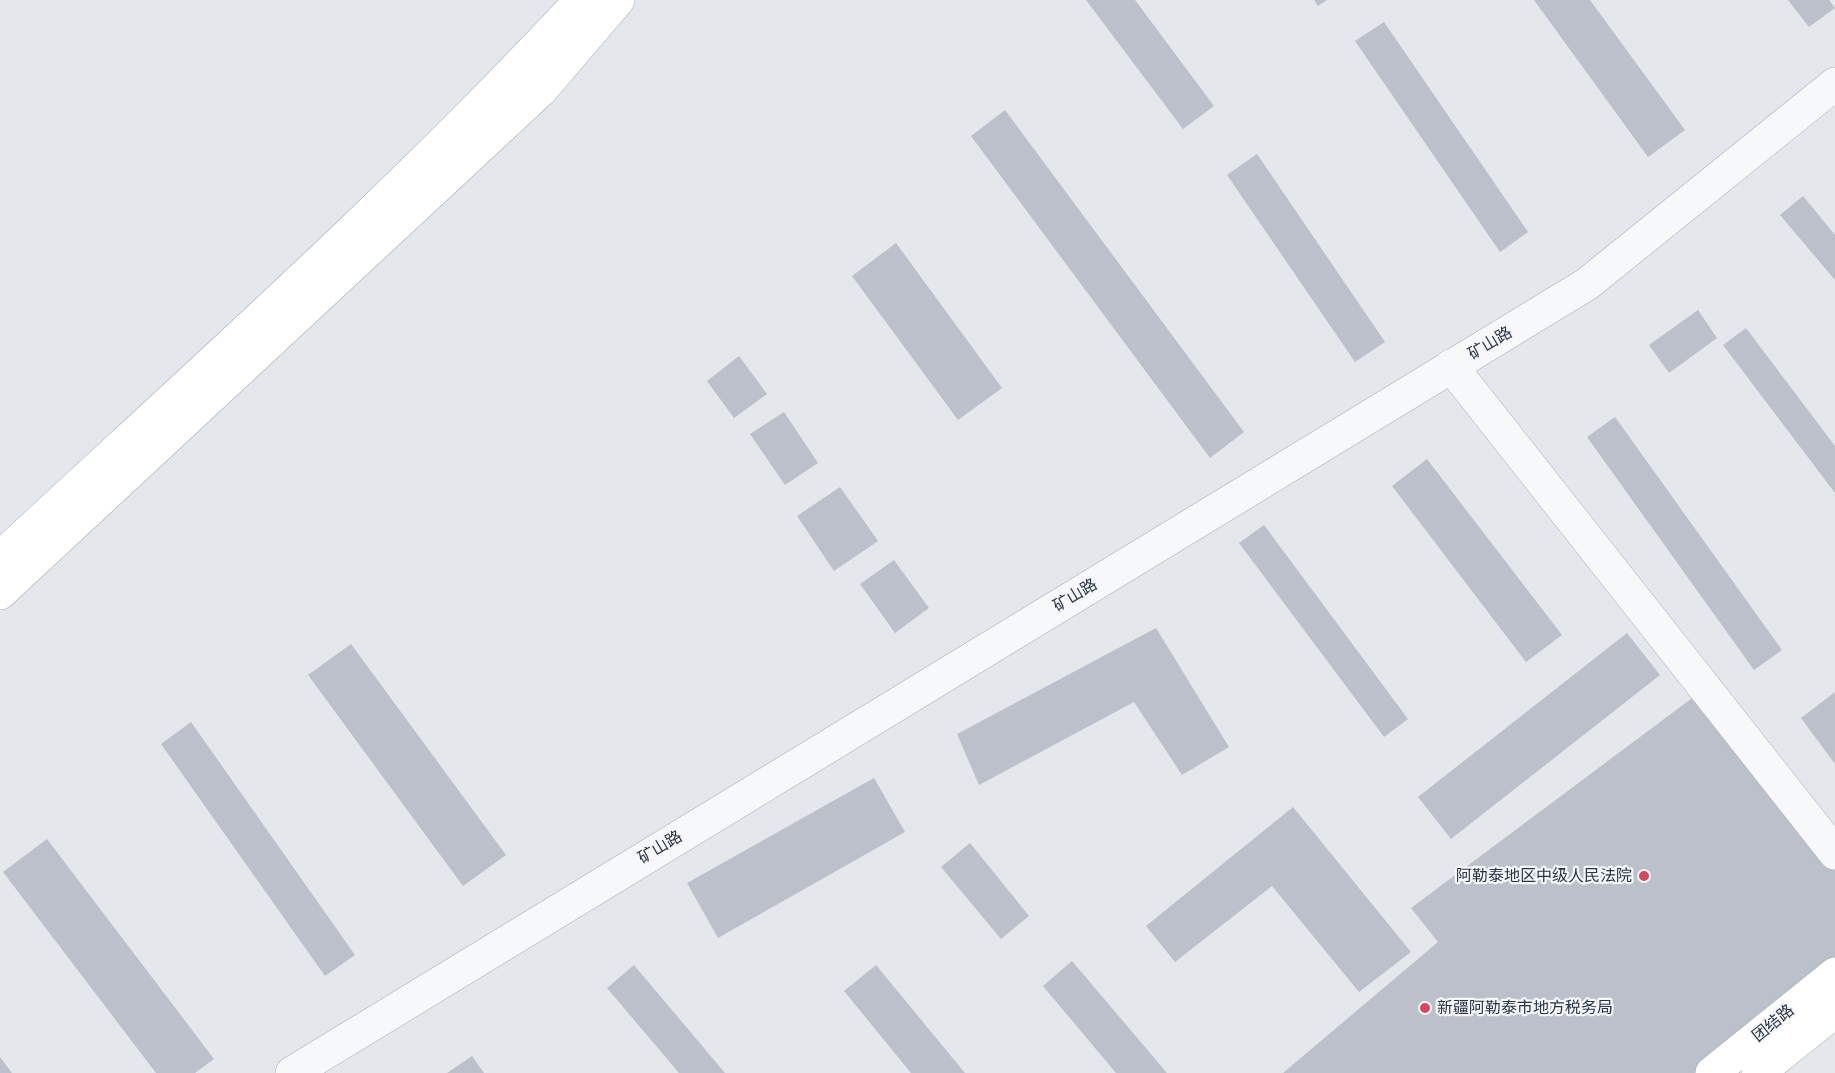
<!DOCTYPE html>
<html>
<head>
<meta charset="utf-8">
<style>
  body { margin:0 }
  canvas { display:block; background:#e4e7ec }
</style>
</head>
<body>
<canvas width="1835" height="1073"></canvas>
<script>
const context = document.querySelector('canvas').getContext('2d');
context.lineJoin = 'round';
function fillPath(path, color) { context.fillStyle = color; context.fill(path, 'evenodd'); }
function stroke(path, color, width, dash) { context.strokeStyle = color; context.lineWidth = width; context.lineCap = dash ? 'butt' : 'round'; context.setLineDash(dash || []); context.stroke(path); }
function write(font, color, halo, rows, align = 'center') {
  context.font = font + ' Ubuntu,"Noto Sans SC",sans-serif'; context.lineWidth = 4.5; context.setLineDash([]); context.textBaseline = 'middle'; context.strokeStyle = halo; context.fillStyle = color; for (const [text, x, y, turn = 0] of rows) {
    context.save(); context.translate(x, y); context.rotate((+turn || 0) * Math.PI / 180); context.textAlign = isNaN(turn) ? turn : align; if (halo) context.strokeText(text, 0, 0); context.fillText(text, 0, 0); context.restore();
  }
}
fillPath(new Path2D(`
  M1086,0H1135L1214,106L1183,129Z
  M1314,0H1327L1318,6Z
  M1534,0H1590L1685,130L1648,157Z
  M1788,0H1829L1835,8L1809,27Z
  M1384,22L1528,232L1500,252L1355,41Z
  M1005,110L1244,432L1210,458L971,136Z
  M1257,154L1385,342L1355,362L1227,175Z
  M1803,196L1835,235V280L1780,215Z
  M896,243L1002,388L958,420L852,276Z
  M1698,310L1717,338L1669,373L1649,345Z
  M1746,328L1835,446V493L1723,345Z
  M739,356L767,394L734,418L707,381Z
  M784,412L818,463L785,485L750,434Z
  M1615,417L1782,650L1754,670L1587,437Z
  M1427,459L1562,635L1526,662L1392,486Z
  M840,487L878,541L834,571L797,516Z
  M1264,525L1408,719L1384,737L1239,543Z
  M894,560L929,608L895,633L860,584Z
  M1156,628L1229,747L1182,775L1134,702L979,785L957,734Z
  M1627,633L1660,675L1451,839L1418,797Z
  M351,644L506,855L463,886L308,675Z
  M1719,678L1835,844V974L1712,1073H1283L1438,942L1411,908Z
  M1835,692V764L1801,718Z
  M191,722L355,955L325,976L161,744Z
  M874,778L905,832L718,938L687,883Z
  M1293,807L1411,952L1359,992L1272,886L1175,962L1146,926Z
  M47,839L214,1059L195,1073H156L3,872Z
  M970,843L1029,916L1001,939L941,867Z
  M1072,961L1167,1073H1116L1043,986Z
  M634,965L725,1073H679L607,988Z
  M876,965L965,1073H911L844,991Z
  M472,1056L484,1073H447Z
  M0,1057L12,1073H0Z`), '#bbc0ca');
const minor = new Path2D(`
  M1451,366L1835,853
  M292,1073L1587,284L1835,84`);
const major = new Path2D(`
  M0,558C196,376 398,197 581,0
  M0,593L541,90L618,0
  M1712,1073L1835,974
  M1758,1073L1835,1011`);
stroke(minor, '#a9aeb7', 34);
stroke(major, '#a3abb8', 34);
stroke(minor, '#f7f8fa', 33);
stroke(major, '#fff', 33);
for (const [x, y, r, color] of [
  [1644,876,6,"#d1495b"],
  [1425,1008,6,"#d1495b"]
]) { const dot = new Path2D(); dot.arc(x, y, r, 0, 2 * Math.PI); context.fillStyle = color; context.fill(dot); stroke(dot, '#f4f6f9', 2); }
write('16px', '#2b3445', '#f4f6f9', [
  ["矿山路",1490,343,-31],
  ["矿山路",1075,595,-31],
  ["矿山路",660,847,-31],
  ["团结路",1773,1023,-39]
]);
write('16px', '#2b3445', '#f4f6f9', [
  ["阿勒泰地区中级人民法院",1632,876],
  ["新疆阿勒泰市地方税务局",1437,1008,"left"]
], 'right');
</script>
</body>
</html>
